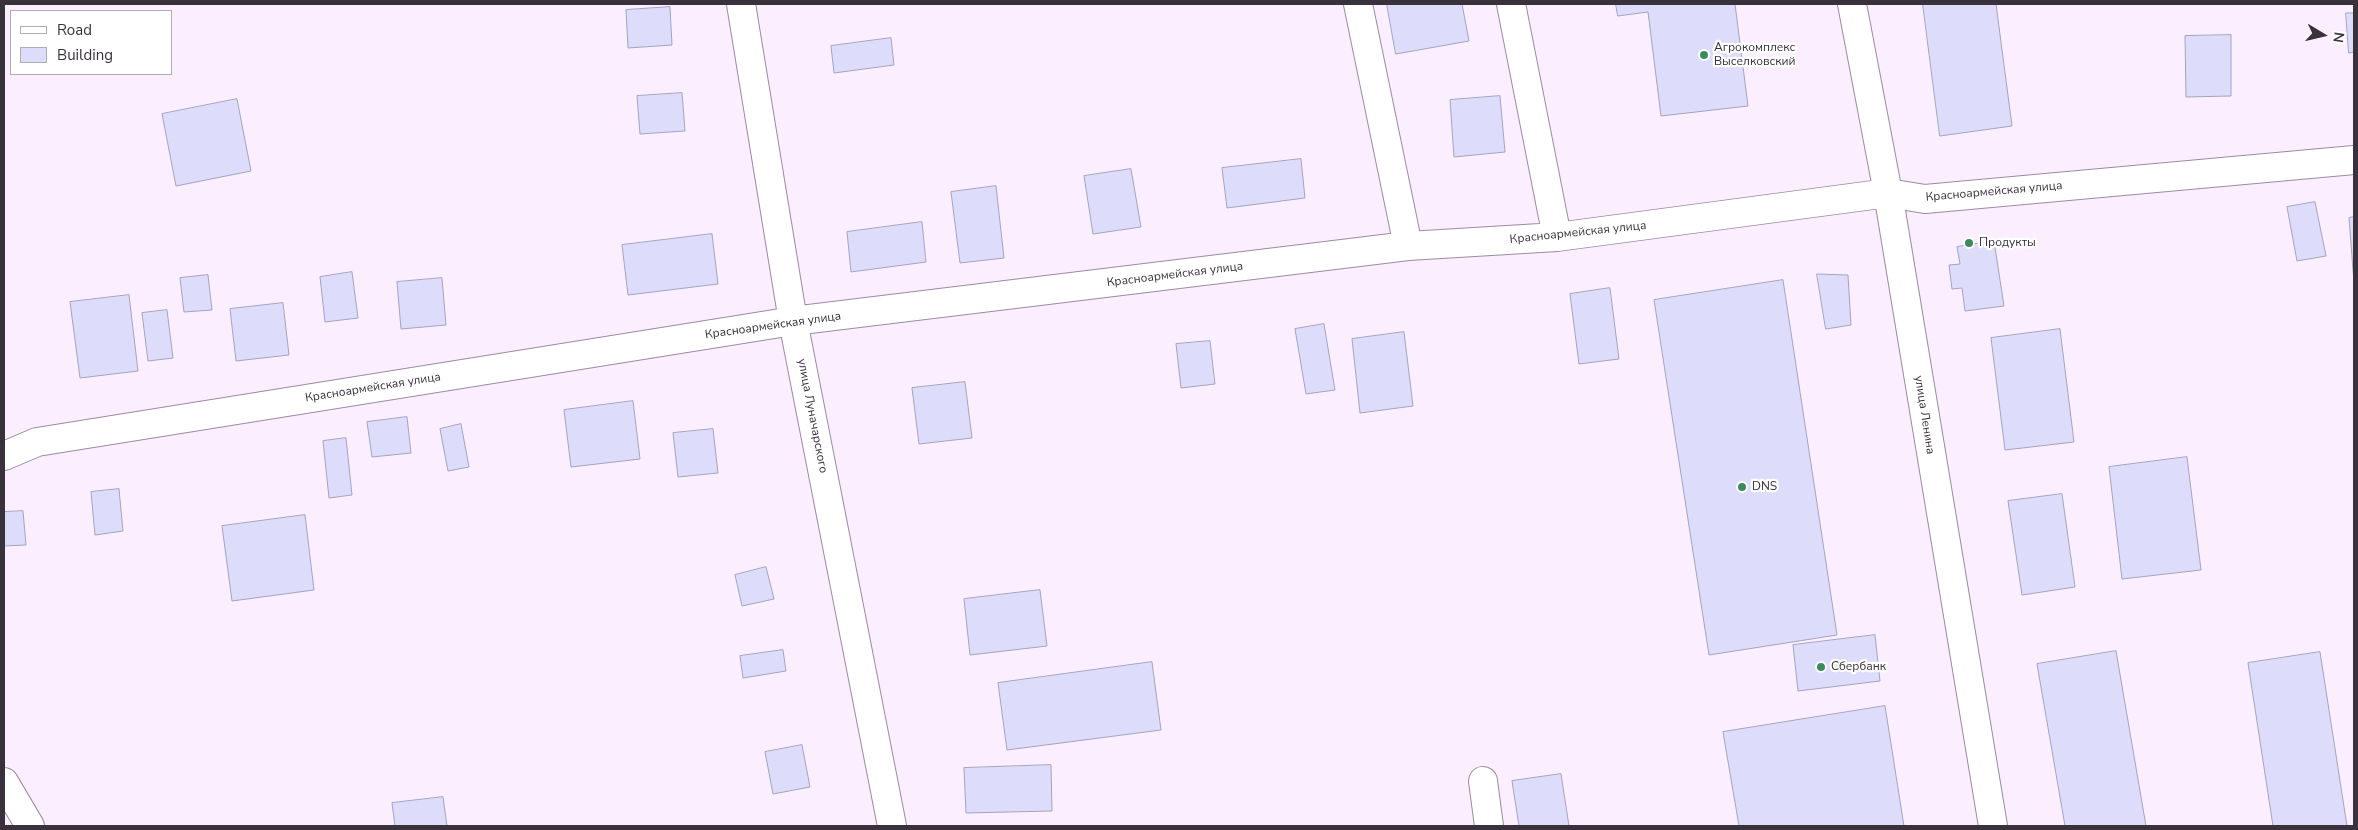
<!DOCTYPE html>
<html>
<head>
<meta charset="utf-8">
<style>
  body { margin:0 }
  #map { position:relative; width:2358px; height:830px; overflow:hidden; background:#fbefff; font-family:"Nunito Sans",sans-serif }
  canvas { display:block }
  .frame { position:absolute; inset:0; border:5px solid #39313b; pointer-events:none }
  .legend { position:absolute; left:10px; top:10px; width:162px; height:65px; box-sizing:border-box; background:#fff; border:1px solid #b0adb1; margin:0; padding:6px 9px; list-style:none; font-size:15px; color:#39313b }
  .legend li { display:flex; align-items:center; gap:10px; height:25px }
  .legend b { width:25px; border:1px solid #b0adb1 }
  .north { position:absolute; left:2298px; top:10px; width:50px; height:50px; -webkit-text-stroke:4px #fff; paint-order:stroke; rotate:99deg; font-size:14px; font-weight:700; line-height:20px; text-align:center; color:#39313b }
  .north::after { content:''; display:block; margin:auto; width:18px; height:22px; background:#39313b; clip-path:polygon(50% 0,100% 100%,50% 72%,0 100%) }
</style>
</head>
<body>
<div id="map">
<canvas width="2358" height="830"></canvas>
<div class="frame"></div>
<ul class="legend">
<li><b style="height:6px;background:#fff"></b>Road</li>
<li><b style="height:14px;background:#ddddfb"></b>Building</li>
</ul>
<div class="north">N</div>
</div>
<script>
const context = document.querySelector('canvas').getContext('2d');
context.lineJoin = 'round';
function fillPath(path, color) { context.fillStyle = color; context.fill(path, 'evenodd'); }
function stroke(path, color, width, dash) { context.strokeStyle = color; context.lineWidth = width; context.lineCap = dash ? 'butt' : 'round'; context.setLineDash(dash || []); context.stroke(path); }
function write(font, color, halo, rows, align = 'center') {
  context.font = font + ' "Nunito Sans",sans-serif'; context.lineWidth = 4.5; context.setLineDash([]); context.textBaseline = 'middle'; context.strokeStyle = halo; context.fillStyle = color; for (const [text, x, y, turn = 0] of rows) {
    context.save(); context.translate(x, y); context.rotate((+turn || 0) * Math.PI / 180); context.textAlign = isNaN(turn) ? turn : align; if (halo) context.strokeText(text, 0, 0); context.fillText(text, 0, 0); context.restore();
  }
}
const building = new Path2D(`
  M1387,4H1462L1469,41L1396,54Z
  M1616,4H1735L1748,106L1661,116L1648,12L1618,16Z
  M1923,4H1996L2012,126L1940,136Z
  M670,7L672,45L628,48L626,10Z
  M2346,13H2354V52L2349,53Z
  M2231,35V96L2186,97L2185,36Z
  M891,38L894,65L834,73L831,46Z
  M682,93L685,131L640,134L637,96Z
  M1500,96L1505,152L1454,157L1450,100Z
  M237,99L251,171L176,186L162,114Z
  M1301,159L1305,198L1227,208L1222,168Z
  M1131,169L1141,227L1093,234L1084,176Z
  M996,186L1004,258L960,263L951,192Z
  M2315,202L2326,256L2297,261L2287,207Z
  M2354,217V283L2349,218Z
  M922,222L926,262L851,272L847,232Z
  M712,234L718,284L628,295L622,245Z
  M1994,241L2004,306L1965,311L1962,288L1952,289L1949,265L1960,264L1957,247Z
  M352,272L358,318L325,322L320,277Z
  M1817,274L1848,275L1851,325L1826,329Z
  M208,275L212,310L184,312L180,278Z
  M442,278L446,325L401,329L397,282Z
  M1783,280L1837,635L1709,655L1654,300Z
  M1610,288L1619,359L1579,364L1570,294Z
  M129,295L138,371L80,378L70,302Z
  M283,303L289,355L236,361L230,309Z
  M167,310L173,358L148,361L142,313Z
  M1324,324L1335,390L1306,394L1295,329Z
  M2060,329L2074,442L2005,450L1991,338Z
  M1404,332L1413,406L1360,413L1352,339Z
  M1210,341L1215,384L1181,388L1176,344Z
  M965,382L972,438L919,444L912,388Z
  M633,401L640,459L571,467L564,410Z
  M407,417L411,453L372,457L367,422Z
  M461,424L469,467L448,471L440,429Z
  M713,429L718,473L678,477L673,433Z
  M346,438L352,495L329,498L323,441Z
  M2187,457L2201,570L2122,579L2109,467Z
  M119,489L123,531L95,535L91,492Z
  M2062,494L2075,587L2022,595L2008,501Z
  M23,511L26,545L4,546V512Z
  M305,515L314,590L232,601L222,526Z
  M766,567L774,599L742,606L735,575Z
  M1040,590L1047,646L970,655L964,599Z
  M1875,635L1880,681L1798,691L1793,645Z
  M783,650L786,671L743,678L740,656Z
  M2116,651L2146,826H2065L2037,664Z
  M2320,652L2347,826H2273L2248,663Z
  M1152,662L1161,730L1007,750L998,683Z
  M1885,706L1904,826H1739L1723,732Z
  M802,745L810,787L773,794L765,752Z
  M1051,765L1052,811L966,813L964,768Z
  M1561,774L1569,826H1519L1512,781Z
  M443,797L447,826H395L392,803Z`);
fillPath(building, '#ddddfb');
stroke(building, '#a3a3bf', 1);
const minor = new Path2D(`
  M741,4L793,321L892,826
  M1358,4L1408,246
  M1511,4L1557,237
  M1852,4L1888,193L1993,826
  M4,456L37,442L793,321L1408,246L1557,237L1888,193L1925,199L2354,160
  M1483,781L1489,826
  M4,782L30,826`);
stroke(minor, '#9c8aa2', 30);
stroke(minor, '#fff', 28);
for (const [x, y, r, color] of [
  [1704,55,5,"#3b8c5d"],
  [1969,243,5,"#3b8c5d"],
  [1742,487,5,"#3b8c5d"],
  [1821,667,5,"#3b8c5d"]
]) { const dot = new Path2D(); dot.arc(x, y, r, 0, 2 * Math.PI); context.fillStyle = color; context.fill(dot); stroke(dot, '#fff', 2); }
write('12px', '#39313b', '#fff', [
  ["Агрокомплекс",1714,48],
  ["Выселковский",1714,62],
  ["Продукты",1979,243],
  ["DNS",1752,487],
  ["Сбербанк",1831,667]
], 'left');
write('12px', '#39313b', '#fff', [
  ["Красноармейская улица",1994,192,-5],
  ["Красноармейская улица",1578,233,-6],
  ["Красноармейская улица",1175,275,-7],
  ["Красноармейская улица",773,326,-8],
  ["Красноармейская улица",373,388,-9],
  ["улица Ленина",1924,415,81],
  ["улица Луначарского",812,416,79]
]);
</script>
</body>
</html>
